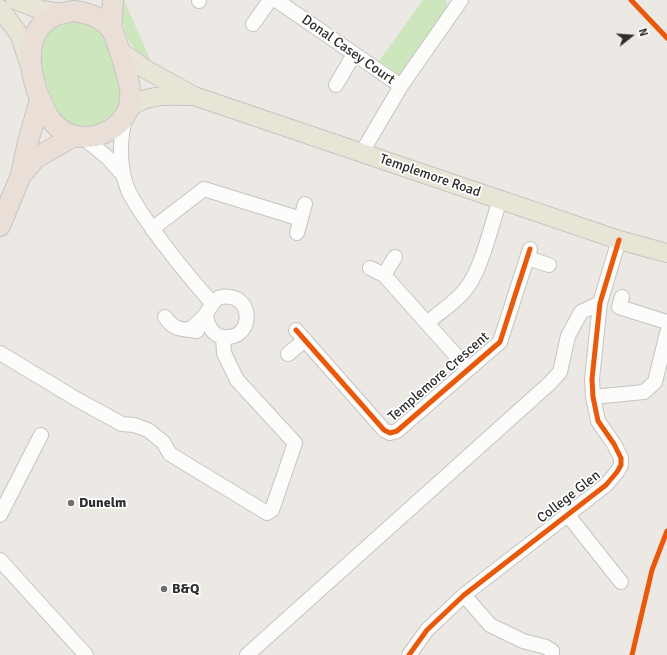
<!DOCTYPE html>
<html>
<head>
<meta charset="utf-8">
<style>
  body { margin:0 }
  #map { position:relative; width:667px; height:655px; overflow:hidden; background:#ece8e4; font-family:Signika,sans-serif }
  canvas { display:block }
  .north { position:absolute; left:611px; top:16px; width:40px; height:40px; -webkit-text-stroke:3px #fff; paint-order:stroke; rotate:73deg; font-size:11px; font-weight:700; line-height:16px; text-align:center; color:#2e2e2e }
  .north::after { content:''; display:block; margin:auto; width:14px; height:18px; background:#2e2e2e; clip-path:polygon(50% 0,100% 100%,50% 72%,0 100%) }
</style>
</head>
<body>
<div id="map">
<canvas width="667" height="655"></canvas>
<div class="north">N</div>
</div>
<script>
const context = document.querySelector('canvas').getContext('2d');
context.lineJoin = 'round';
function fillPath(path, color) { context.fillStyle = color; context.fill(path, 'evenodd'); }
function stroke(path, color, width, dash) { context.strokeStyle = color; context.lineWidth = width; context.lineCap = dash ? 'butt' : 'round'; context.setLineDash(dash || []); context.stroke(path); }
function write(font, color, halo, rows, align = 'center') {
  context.font = font + ' Signika,sans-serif'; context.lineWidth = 3.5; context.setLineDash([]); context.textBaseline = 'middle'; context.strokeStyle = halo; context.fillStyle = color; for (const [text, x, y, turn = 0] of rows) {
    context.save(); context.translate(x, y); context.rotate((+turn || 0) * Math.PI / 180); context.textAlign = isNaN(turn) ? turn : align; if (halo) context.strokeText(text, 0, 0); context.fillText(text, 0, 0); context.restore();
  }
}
fillPath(new Path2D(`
  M120,0H124L153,66C129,47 120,30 120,0Z
  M423,0H446L447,7L402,77L379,61Z
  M74,21L91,25L101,31L107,39L124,96L114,120L87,130C75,126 67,123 58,114C53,108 51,96 48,88C37,56 34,30 74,21Z`), '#cee6be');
const minor = new Path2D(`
  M276,0L401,86
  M199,1V0
  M253,24L270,0
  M336,85L354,54
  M126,115C119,139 119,167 128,190C133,201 140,211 147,221C167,250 189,277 212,303
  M84,138L108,158L124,176
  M362,152L401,86L461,0
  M152,229L204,189L301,219
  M297,233L305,204
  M527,258L549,265
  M370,268L384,275L468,369
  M384,275L395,257
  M622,297L619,307L667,322
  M165,317C176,332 181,328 197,331
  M427,323C441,311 458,301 468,286C482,267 492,223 500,200
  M189,330C195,325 200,321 205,315C213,306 213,294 230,297C253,300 252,335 229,337C215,339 207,327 206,314
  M296,330L384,430L390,433L397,431L500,342L530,249
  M0,353L78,400L122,424L134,425L148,430L163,442L170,454L267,513L272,510L295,443L237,380L224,353L223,337
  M288,354L305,340
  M593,397L644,392L655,382L667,333
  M567,514L621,582
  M0,515L41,435
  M0,560L86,655
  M464,595L490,625L523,641L546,647L552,651V655
  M247,655L550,383L560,372L568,336L581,312L600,303
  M409,655L427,630L464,595L606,485L617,472L621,465V458L614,444L598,421L593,397L592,379L600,303L619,240`);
const major = new Path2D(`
  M15,0L41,10L61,13
  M0,9L19,34L30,66
  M119,50L145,69L194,96L619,240L667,253
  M128,110C145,93 169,96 191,96`);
const highway = new Path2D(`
  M74,11C88,13 103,18 111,29C116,36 118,47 121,55C128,77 139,104 119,123C100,141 69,143 52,121C45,113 41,101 37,91C25,55 27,16 74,11Z
  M111,30L113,0
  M21,175L36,158L74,136
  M0,226L21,175L28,142L40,100`);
stroke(minor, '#c5c4c5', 16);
stroke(major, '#c6c5c4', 20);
stroke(highway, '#c6c5c4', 22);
stroke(minor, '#fcfcfb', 14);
stroke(major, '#e8e4d6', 18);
stroke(highway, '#eadfd6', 20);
stroke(new Path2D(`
  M631,0L667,38
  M296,330L384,430L390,433L397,431L500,342L530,249
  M409,655L427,630L464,595L606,485L617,472L621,465V458L614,444L598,421L593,397L592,379L600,303L619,240
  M632,655L652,570L667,531`), '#e8590c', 5);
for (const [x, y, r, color] of [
  [71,503,4,"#706f6e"],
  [164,589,4,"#706f6e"]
]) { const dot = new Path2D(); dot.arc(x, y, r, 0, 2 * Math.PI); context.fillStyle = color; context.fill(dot); stroke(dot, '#fff', 1.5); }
write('14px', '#2e2e2e', '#fff', [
  ["Donal Casey Court",348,50,35],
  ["Templemore Road",430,176,19],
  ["Templemore Crescent",439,377,-41],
  ["College Glen",569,497,-38]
]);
write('bold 14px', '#2e2e2e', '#fff', [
  ["Dunelm",79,503],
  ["B&Q",172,589]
], 'left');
</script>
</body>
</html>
